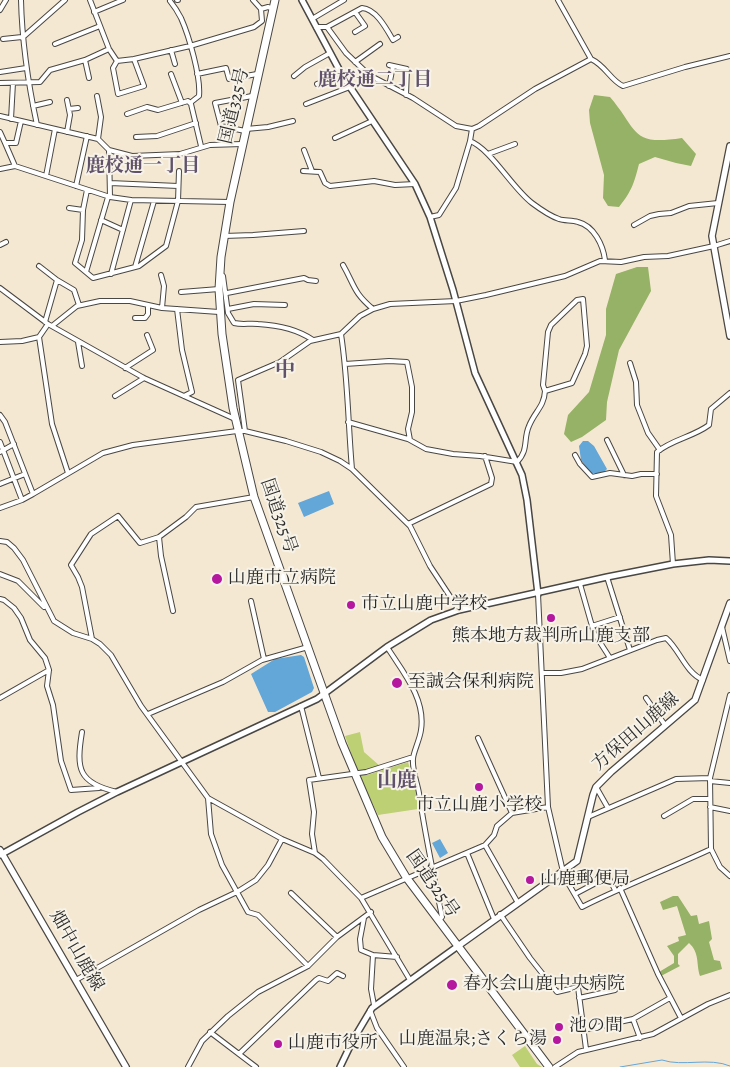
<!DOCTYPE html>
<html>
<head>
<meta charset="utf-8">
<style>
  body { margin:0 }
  canvas { display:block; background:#f5e8d3 }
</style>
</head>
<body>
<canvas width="730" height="1067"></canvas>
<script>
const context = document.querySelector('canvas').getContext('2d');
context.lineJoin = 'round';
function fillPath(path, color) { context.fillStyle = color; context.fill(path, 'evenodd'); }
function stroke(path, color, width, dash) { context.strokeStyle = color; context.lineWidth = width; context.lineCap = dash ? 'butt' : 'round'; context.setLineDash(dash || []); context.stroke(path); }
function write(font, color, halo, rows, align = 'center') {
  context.font = font + ' Alegreya,"Noto Serif JP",serif'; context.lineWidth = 4; context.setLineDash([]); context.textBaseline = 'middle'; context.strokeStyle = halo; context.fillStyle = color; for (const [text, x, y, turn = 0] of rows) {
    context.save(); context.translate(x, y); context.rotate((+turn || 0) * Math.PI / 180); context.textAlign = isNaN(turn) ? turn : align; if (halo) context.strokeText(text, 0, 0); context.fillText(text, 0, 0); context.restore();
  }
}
fillPath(new Path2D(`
  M360,732L364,752L380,766L366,770H357L345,736Z
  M408,762L415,786L418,809L378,815L359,775H367Z
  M525,1046L537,1064L542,1067H520L512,1055Z`), '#bdd074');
fillPath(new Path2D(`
  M594,95L610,97C639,131 630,146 682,138L696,154L691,166L676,163L655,157L639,164C634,183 632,191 619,207L608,206L603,198L604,175L590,123L589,110Z
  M637,267H648L651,291L619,350L607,402L606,420L582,437L571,442L564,434L568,415L589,392L606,335V309L616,274Z
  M673,896H678L691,916L697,915L699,924L709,921L712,939L709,942L714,960L720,961L722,969L700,976C696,964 700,953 689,943L678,954V964L680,966L661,976L659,972L674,963V956L667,946L679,941L678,937L686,935L677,906L663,910L660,902Z`), '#96b266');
fillPath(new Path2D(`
  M583,441H588L594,446L607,469L603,473H590L581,460L579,446Z
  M329,491L334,504L304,517L298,503Z
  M301,655L304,657L314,688L312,692L275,712H268L251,674L275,659Z
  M440,839L448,853L440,858L432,843Z`), '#63a6d8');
stroke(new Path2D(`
  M620,1067L662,1060C683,1067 709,1057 730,1066`), '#63a6d8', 1);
const minor = new Path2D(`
  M21,0C22,43 28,83 37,125
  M90,0L109,49L117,61L134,59L190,46L254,27L262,21L261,9
  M177,0H178
  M253,0L261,9L268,7L274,9
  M558,0L591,59C606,66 610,80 623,86L685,67L730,56
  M170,1C174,6 178,12 181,18C189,36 201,77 199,96L190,103
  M0,10L6,0
  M94,12L123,0
  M312,19L344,0
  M316,27H327L346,53L369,75L413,98L456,126L472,129L479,126L535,89L591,59
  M327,27L362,8C376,9 386,28 393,40L398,37
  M355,32L365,26L355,12
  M22,38L65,0
  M3,39L22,37
  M55,44L100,26
  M171,50L175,64
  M85,60L89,78
  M117,61L113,68L118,94L144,86L134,59
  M355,62L380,44
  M389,65L407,69L406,95
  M0,72L26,68
  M171,74L182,103
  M197,74L226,68L229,79L257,74
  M294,76L305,67L330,53
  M0,83L40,82L50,70L85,60L109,49
  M317,84L343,77
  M389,86L393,66
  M97,96L101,117L98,139
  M306,104L350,87
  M33,106L50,102
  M69,109L78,108
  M127,114L147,107L158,110L188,101L191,104L201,146
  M0,116L98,139L109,150L132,156L180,154L210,145L242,144
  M11,119L13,83
  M246,129L268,127L293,121
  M245,131L221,126L215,103L252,96
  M0,132L5,143
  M67,132L70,115L67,100
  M136,137L157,136L196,123
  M335,138L372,121
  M470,141C491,149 512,188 532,203C540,209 550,216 559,219C564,221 572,220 578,222C594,226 603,245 605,260
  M109,150L110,197
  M304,150L312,171
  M488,154L515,144
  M15,166L5,143H16L21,121
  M0,169L15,166L110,197L131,200L230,202
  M303,171L320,172L325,183L330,186L374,181L395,185L415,184
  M46,176L55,129
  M110,183L178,186
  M76,186L87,136
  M87,190L83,210L82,240L75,263L93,278L139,266L166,246L178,201L179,171
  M69,208L83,210
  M430,217L439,215L456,188L470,141L472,129
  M101,220L123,230
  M634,225L650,216L659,214L671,213L689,206L718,203
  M224,236L253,235L304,231
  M0,245L6,242
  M343,265C355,286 353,292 373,309
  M39,266L57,280
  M135,267L154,201
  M86,272L108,197
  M111,274L131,200
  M220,274L223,276L228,313L234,323C242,325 250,323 258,324C277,325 297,329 313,340
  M161,275L164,286L162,308
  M0,288L48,324L144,378L235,419
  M181,292L219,289
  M227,293L304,278L308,280L316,281
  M177,309L182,350L192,392L184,396
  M228,309L254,304L285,305
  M135,318H145L148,314V305
  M45,322L57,280L74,290L79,305
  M52,326L77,306L100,301H130L162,308L219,312
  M341,334C348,379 348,424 352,469
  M39,337L52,424L68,473
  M0,342L22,341L39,337L48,324
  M78,342L82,366
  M630,363L636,382L637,405L648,433L660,450
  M345,364L389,361L407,362L412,387V412L408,429L410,440
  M125,368L153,350L147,335
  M115,396L144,378
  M0,415L5,422L33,494
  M348,422L408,439L426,449L453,454L480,456L517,462C529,450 523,439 529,426C535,411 544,407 545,391L572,383L585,354L587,346L583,299L577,300L551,325L548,332L543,385L545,391
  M245,431L238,380L280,362L310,341L341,334L360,316L373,309L390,304L456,301L486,295L565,276L600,261L621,262L644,257L668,256L714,246L730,241
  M607,440L624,475
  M0,442L22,500
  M0,452L14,444
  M575,455L580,464L592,477L610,473L632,476L641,474H657
  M0,484L25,474
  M0,508L22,500L33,494L103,453L133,445L237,431H245L286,441L321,452L340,461L352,469L410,526L430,566L459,610
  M408,524L491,484L492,478L485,456
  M0,541L7,542L14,548L23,560L54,621L73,633L92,639L100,644L111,655L141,706L208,798L282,839L315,853L323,859L361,898L410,980
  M673,564L671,535L656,496L657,452C673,439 693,437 709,425L711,409L730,393
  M0,574L18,581L44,607
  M607,577L630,650
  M580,584L594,633L610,658
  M538,594L548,807L564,876L582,907C624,886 668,869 711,849
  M0,599L4,600L14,608L21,618L30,640L45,658L49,670L47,686L53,705L61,761L71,790L99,788
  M251,601L264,659
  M173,611L161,556L159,537L186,517L196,507L254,497
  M592,626L620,617
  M722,627L730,661
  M92,639L82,587L78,577L71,565L91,534L118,516L140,543L159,537
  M387,647C403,672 426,699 421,730C420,739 413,753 413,759C412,770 417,782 419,793C425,835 434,876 442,917L439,920
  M542,673H561L582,669L657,640L666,638C680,650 685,672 703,680
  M730,695L710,778L711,849L720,867L730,876
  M0,698L49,670
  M646,698L665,725
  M301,706L319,778
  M148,714L223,682L262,660L308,647
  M82,732C76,769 78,783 117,792
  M478,738L512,813
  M710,781L730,783
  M596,787L608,808
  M208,798L211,834L222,865L248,912L258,915L308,966
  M710,807L730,811
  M664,816L693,799H710
  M588,817L676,779L710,778
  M485,845L518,903
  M315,853L312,834L314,812L309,780L366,772L413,757
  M467,853L494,919
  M620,888L658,974L681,1018
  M291,893L337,937
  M575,894L607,877L609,878L615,890
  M361,898L485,845L494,835L497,826L512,813L548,807
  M500,914L530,958L557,992L578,987L586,1049
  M364,918L360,939L361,950L373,955L397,957
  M373,955L371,989L374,1005
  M76,980L199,910L237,892L256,880L268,865L282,839
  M579,998L615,990
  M370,1010L377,1028L404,1067
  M633,1019L640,1038
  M583,1030L633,1019L670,998
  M210,1032L256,1067
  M239,1054L316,980L319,978L328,981L337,973L343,976
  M188,1067L202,1041L228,1016L258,992L308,966L337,937L371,912
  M555,1067L578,1052L653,1034L708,1004L730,995`);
const tertiary = new Path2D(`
  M302,0L342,75L415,184L430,217L453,290L475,373L522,475L527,500L538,594
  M0,855L78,812L117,792L317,699L387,647L431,620L459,610L607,577L673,564L709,560L730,561
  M340,1067L353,1040L372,1008L458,946`);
const secondary = new Path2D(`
  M730,146L712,236L730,336
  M0,850L126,1067
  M458,946L577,861L593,795L596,787L611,772L695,700L730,603`);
const trunk = new Path2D(`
  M275,0L230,202L221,257L219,289L222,334L233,408L254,497L342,743L382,837L406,877L549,1067`);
stroke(minor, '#494744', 6);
stroke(tertiary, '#494744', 8);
stroke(secondary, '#494744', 8);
stroke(trunk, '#494744', 9);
stroke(minor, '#fff', 4);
stroke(tertiary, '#fff', 5);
stroke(secondary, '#fff', 5.5);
stroke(trunk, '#fff', 7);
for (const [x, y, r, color] of [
  [217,579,6,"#b5179e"],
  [351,605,5,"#b5179e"],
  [551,618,5,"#b5179e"],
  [397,683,6,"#b5179e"],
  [479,787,5,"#b5179e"],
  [530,880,5,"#b5179e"],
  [452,985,6,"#b5179e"],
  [559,1027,5,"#b5179e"],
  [557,1040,5,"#b5179e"],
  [278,1044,5,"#b5179e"]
]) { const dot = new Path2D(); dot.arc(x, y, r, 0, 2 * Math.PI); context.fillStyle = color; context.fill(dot); stroke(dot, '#f7f3e8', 2); }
write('18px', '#2b2b2b', '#f7f3e8', [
  ["国道325号",235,106,-77],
  ["国道325号",278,516,71],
  ["方保田山鹿線",636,732,-41],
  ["国道325号",432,884,55],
  ["畑中山鹿線",76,951,60]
]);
write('18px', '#2b2b2b', '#f7f3e8', [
  ["山鹿市立病院",228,579],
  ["市立山鹿中学校",361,605],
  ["熊本地方裁判所山鹿支部",551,637,"center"],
  ["至誠会保利病院",408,683],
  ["市立山鹿小学校",479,806,"center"],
  ["山鹿郵便局",540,880],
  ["春水会山鹿中央病院",463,985],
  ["池の間",569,1027],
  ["山鹿温泉;さくら湯",547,1040,"right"],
  ["山鹿市役所",288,1044]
], 'left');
write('bold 19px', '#60526a', '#f7f3e8', [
  ["鹿校通二丁目",375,80],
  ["鹿校通一丁目",143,166]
]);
write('bold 20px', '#60526a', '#f7f3e8', [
  ["中",285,371],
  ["山鹿",397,781]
]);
</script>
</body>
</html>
